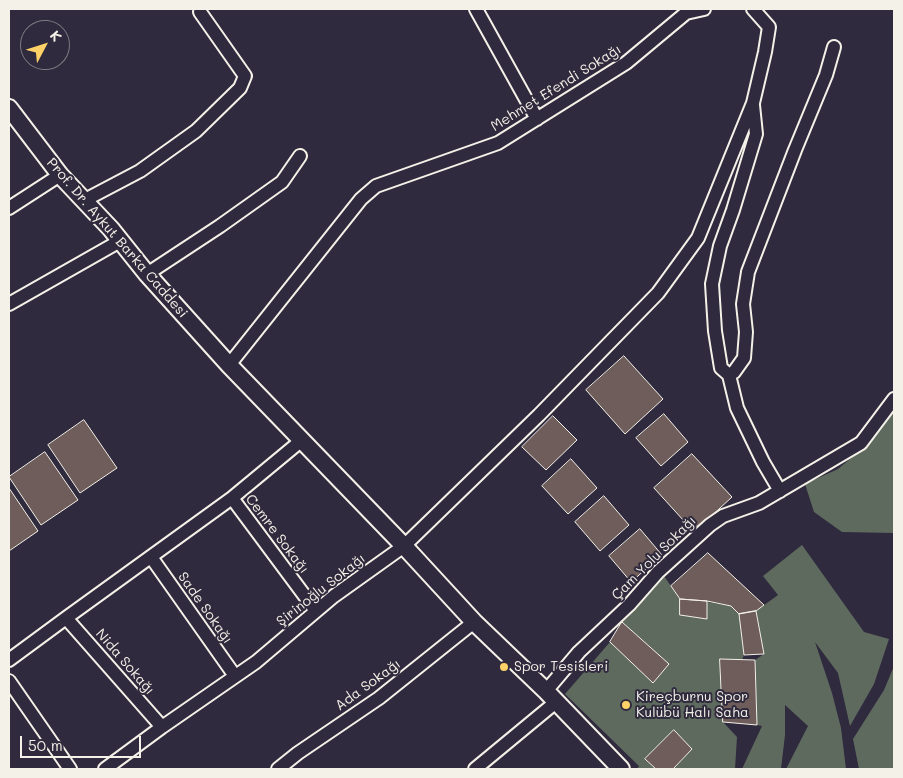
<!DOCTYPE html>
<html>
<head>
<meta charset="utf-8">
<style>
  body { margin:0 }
  #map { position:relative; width:903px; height:778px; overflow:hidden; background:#2f2a3d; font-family:Mali,sans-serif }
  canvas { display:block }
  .frame { position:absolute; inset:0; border:10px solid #f4f1e8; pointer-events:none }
  .north { position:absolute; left:20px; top:20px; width:50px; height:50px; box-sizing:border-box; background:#2f2a3d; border:1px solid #7e7a81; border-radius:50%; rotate:50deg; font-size:14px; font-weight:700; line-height:20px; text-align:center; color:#f4f1e8 }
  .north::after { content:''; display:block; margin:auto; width:18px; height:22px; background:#ffd166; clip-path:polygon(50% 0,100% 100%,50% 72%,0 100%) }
  .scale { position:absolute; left:20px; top:736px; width:121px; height:22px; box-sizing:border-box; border:2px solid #f4f1e8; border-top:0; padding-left:6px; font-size:15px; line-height:18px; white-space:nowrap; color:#f4f1e8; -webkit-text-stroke:4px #2f2a3d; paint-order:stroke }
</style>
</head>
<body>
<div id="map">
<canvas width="903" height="778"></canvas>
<div class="frame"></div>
<div class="north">K</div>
<div class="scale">50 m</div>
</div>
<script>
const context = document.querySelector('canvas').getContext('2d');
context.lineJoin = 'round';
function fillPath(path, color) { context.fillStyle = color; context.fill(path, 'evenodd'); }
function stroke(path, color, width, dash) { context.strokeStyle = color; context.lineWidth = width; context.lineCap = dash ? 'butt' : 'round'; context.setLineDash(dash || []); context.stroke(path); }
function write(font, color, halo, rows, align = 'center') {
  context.font = font + ' Mali,sans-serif'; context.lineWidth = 4; context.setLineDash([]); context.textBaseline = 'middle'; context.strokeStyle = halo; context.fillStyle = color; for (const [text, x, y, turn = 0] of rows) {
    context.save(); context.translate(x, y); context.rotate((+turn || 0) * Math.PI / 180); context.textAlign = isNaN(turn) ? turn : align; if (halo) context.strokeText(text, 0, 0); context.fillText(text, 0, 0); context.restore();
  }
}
fillPath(new Path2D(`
  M894,405V533L842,532L814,512L805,484L838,469L868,444Z
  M802,545L864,632L889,639L874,684L850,726L838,673L815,642L832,693L841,728L846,769H786L808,726L785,705V735L781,769H742L762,726L757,725L755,660L764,654L756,611L778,595L763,576Z
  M664,576L680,599L681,615L707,619V602L731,606L739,614L744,655L742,660H720L723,722L737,737L735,769H673L692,749L674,730L645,759L656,769H637L639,766L565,694L610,642L654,682L668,664L622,622Z
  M894,666V769H859L853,739L884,690Z`), '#5f6a5f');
const building = new Path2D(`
  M624,356L663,399L625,434L586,390Z
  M664,414L688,442L661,466L636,438Z
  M553,416L577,440L546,470L522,447Z
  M84,420L117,468L80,493L48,445Z
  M45,452L78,500L41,525L9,477Z
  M692,454L732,497L694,532L654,488Z
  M571,459L597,488L568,514L542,486Z
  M9,488L38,531L9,551Z
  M604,496L629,525L600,551L575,522Z
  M640,529L662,555L631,582L609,556Z
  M708,553L764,605L756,611L739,614L731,606L707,601L680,599L671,586Z
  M680,599L707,601V619L680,615Z
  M756,611L764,654L744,655L739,614Z
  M622,622L669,664L653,683L610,642Z
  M720,659L755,660L757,725L723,722Z
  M674,730L692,749L673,769H656L645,759Z`);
fillPath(building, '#6e5d5b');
stroke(building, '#f4f1e8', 1);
const minor = new Path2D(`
  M476,9L537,119
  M753,105L756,134L733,210L720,246L712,284L715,331L721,368L729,375L734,372L744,358L746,332L743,304L748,272L795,150L826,75L834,47
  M83,201L140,171L196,131L240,88L245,76L200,12
  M9,208L60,175
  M147,274L220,226L282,182L300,156
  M9,304L120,241
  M229,365L361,199L376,186L498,143L626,63L686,13L704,9
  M729,375L737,408L763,462L780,491
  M232,498L316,611
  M151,557L235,676
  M66,618L162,727
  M9,660L66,618L232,498L302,440
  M9,681L70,769
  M546,691L579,652L629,605L658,572L710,525L723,516L759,503L861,443L894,399
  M105,769L162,727L256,662L334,596L404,546L539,415L658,293L698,238L753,103L765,52L769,27L753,9
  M278,769L298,753L379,698L474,622
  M475,769L556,702`);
const tertiary = new Path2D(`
  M9,108L60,175L111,229L147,274L229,365L404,546L474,622L546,691L621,769`);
stroke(minor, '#f4f1e8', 16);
stroke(tertiary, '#f4f1e8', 20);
stroke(minor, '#2f2a3d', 12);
stroke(tertiary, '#2f2a3d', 16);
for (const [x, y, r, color] of [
  [504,667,5,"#ffd166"],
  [626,705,5,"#ffd166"]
]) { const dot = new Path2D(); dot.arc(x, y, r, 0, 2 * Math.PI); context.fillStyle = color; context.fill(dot); stroke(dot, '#2f2a3d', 2); }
write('14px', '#f4f1e8', '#2f2a3d', [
  ["Mehmet Efendi Sokağı",556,88,-32],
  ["Prof. Dr. Aykut Barka Caddesi",117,238,49],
  ["Cemre Sokağı",277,534,53],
  ["Çam Yolu Sokağı",654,558,-45],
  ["Şirinoğlu Sokağı",321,590,-38],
  ["Sade Sokağı",205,608,55],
  ["Nida Sokağı",125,662,49],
  ["Ada Sokağı",368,685,-36]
]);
write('14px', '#f4f1e8', '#2f2a3d', [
  ["Spor Tesisleri",514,667],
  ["Kireçburnu Spor",636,697],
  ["Kulübü Halı Saha",636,713]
], 'left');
</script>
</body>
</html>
